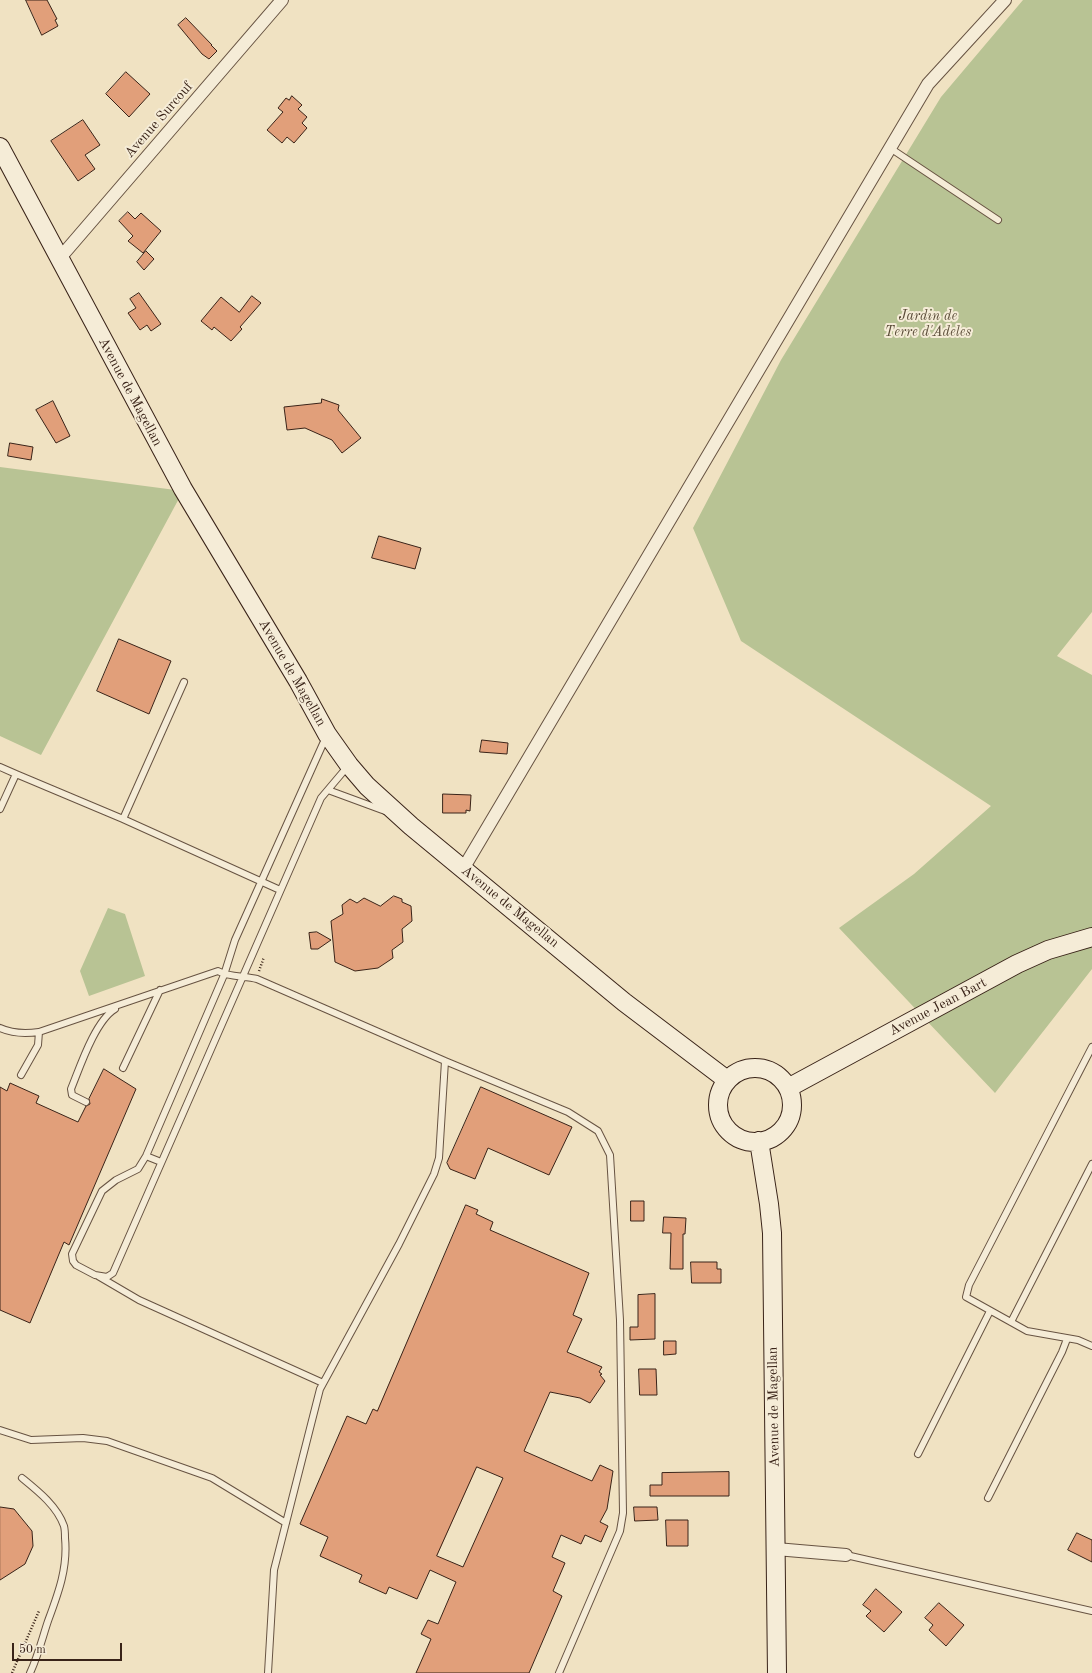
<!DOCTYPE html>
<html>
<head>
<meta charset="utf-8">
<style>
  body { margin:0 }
  #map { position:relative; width:1092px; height:1673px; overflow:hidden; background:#f0e2c2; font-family:"Old Standard TT",serif }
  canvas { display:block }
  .scale { position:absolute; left:12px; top:1643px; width:110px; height:18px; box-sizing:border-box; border:2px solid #392318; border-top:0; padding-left:5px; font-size:12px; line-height:14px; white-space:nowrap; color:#392318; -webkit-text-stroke:3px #f5ecd7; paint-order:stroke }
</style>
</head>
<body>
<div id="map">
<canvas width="1092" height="1673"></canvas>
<div class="scale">50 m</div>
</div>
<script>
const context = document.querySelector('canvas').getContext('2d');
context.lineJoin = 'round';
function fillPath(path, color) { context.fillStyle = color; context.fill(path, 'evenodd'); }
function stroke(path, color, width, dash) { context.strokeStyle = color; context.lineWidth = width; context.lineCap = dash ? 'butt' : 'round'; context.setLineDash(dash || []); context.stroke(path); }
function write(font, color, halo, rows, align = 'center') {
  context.font = font + ' "Old Standard TT",serif'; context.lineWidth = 4; context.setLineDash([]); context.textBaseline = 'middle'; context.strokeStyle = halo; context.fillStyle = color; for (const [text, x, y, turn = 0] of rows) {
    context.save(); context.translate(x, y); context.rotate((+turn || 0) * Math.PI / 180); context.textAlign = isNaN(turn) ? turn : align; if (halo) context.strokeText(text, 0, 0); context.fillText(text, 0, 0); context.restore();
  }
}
fillPath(new Path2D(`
  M1023,0H1092V612L1057,656L1092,675V969L995,1093L839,928L914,874L991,806L741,641L693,528L781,360L941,97Z
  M0,467L183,491L41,755L0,736Z
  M108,908L125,914L145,976L89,996L80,971Z`), '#b8c394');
const building = new Path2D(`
  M26,0H47L57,19L55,20L58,26L42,35Z
  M186,18L212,45H211L217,51L209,59L202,54L178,25Z
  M126,72L150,94L129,117L106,94Z
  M292,96L302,105L298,109L307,117L302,123L307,128L294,143L287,137L282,143L267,130L283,112L278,108L286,98L289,100Z
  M83,120L100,145L85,155L95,169L78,181L51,141Z
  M128,212L135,219L141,213L161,231L143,253L128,241L133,236L119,221Z
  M146,251L154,259L144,270L137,262Z
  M139,293L161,324L151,331L147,325L140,330L128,313L136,308L130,299Z
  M252,296L261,303L240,327L242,329L231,341L214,327L212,330L201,321L221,297L239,312Z
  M322,399L339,405L338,410L361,438L342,453L332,440L305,428L287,430L284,407L321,403Z
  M53,401L70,436L56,443L36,410Z
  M10,443L33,447L31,460L8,456Z
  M379,536L421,548L415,569L372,558Z
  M119,639L171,661L149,714L97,691Z
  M482,740L508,743L507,754L480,752Z
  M443,794L471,795L470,811L466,810V813H443Z
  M394,896L402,899V902L411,906L412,921L402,929L403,942L392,950L393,958L378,968L355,971L335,962L331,921L343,914L342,905L350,899L357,903L364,898L380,906Z
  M317,932L331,940L318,949H311L309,933Z
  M104,1069L136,1089L69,1245L64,1242L30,1323L0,1310V1087L7,1091L10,1083L39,1096L36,1103L78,1122L86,1106L90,1104L89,1099Z
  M481,1087L572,1127L549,1175L488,1148L475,1179L450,1169L447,1163Z
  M631,1201H644V1221H631Z
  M466,1205L478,1210L476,1214L493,1222L490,1230L589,1273L573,1315L582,1319L567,1352L602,1367L599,1372L602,1374L600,1375L605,1381L590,1403L580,1398L550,1392L524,1451L592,1481L600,1465L613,1471L607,1509L600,1522L608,1526L601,1542L585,1535L581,1544L561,1535L552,1557L565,1563L553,1591L562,1596L529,1673H416L431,1639L421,1634L428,1620L438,1624L456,1582L430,1570L417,1599L389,1587L386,1594L359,1582L362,1575L320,1556L328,1537L300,1524L347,1416L366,1424L373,1409L377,1411ZM477,1467L503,1478L463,1567L437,1556Z
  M664,1217L686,1218L685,1234H683V1269H670L671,1233H663Z
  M691,1262H717V1269H721V1283H692Z
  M655,1294V1339L630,1340V1327H638V1295Z
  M664,1341H676V1354L664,1355Z
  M639,1369H656L657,1395H640Z
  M729,1472V1496H650V1485H662V1473Z
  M0,1507L14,1509L32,1531L33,1546L25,1564L0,1580Z
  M634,1507H657L658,1520L635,1521Z
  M666,1520H688V1546H667Z
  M1077,1533L1092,1540V1562L1068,1550Z
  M876,1589L902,1612L884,1632L866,1616L871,1611L863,1605Z
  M939,1603L964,1625L946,1646L929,1630L933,1625L925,1618Z`);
fillPath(building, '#e19f7a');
stroke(building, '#392318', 1);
const lane = new Path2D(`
  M890,148L998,220
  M326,737L235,940L224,975L146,1156L138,1169L116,1180L102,1191L72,1254L73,1261L76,1265L95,1275L107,1277L113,1273L321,798L348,766
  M0,767L16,774
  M328,790L385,811
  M0,809L16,774L123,819L280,890
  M123,819L184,682
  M0,1028C13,1034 25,1034 39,1032L218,971C227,977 245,976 257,979L445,1061L439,1158L434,1174L399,1244L320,1389L274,1570L268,1673
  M1092,1047L969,1285L966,1297L1027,1331L1078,1340L1092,1346
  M445,1061L568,1112L598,1131L610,1155L620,1320L623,1513L620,1531L559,1673
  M123,1068L160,990
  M21,1075L38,1045L39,1032
  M86,1102L72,1095L71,1089C80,1067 95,1021 115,1009
  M146,1156L161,1162
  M98,1276L139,1300L323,1383
  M1011,1322L1092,1164
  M0,1430L31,1440L83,1438L107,1441L212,1478L286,1523
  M918,1454L990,1311
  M22,1478C38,1491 57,1506 64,1526C65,1530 65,1534 65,1538C68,1568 58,1594 48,1621C42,1639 38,1656 30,1673
  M988,1498L1062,1352L1067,1339
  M846,1555L1092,1611`);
const street = new Path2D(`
  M59,259L282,0
  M463,869L928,84L1005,0
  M776,1549L846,1555`);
const secondary = new Path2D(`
  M0,147L183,489L298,681L327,734L349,765L367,786L411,826L624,1002L727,1080
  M718 1105a37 37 0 1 1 74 0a37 37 0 1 1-74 0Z
  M788,1088L1017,964L1048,950L1092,937
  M759,1141L769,1204L772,1233L777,1673`);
stroke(lane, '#675342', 8);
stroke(street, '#675342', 14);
stroke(secondary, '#392318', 20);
stroke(new Path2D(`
  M259,971L264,957
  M12,1673L39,1611`), '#392318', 2.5, [1, 2]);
stroke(lane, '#f5ecd7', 6);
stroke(street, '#f5ecd7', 12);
stroke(secondary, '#f5ecd7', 18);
write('14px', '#392318', '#f5ecd7', [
  ["Avenue Surcouf",159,120,-49],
  ["Avenue de Magellan",130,392,62],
  ["Avenue de Magellan",292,673,60],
  ["Avenue de Magellan",510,907,39],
  ["Avenue Jean Bart",938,1007,-28],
  ["Avenue de Magellan",774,1407,-91]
]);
write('italic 14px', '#594b37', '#f5ecd7', [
  ["Jardin de",928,316],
  ["Terre d'Adeles",928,332]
]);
</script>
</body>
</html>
